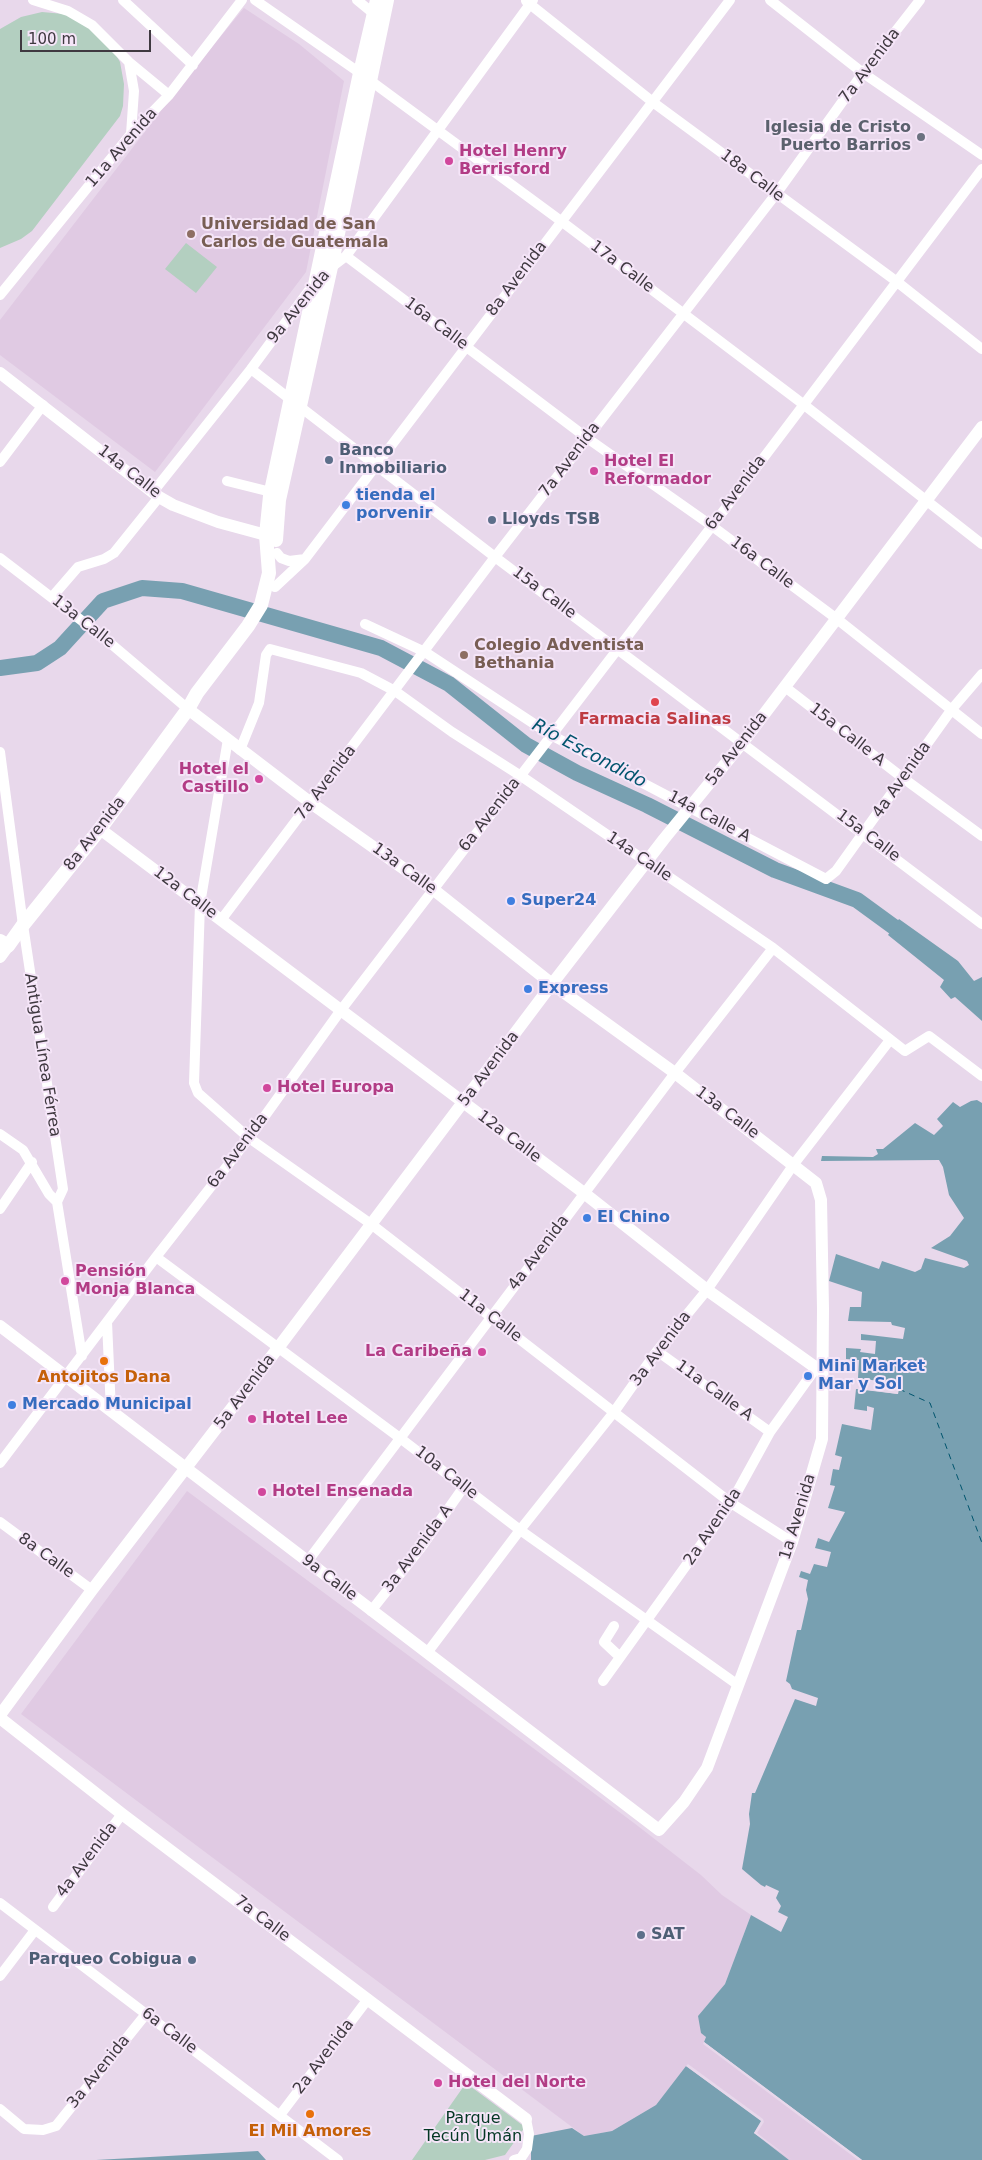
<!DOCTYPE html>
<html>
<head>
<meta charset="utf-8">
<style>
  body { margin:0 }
  #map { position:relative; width:982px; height:2160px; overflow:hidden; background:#e8d8eb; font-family:"DejaVu Sans",sans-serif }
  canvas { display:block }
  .scale { position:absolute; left:20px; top:30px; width:131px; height:22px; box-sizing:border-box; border:2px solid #3f3940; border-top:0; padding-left:6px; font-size:15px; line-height:18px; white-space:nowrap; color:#3f3940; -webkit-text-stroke:4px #f5e5f8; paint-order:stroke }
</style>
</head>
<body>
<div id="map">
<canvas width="982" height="2160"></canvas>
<div class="scale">100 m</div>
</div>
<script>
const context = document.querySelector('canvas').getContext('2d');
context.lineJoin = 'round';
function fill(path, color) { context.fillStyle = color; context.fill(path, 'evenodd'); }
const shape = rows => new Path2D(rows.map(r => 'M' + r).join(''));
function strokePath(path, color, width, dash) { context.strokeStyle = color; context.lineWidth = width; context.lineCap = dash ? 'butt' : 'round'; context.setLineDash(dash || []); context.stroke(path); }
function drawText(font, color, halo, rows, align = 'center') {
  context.font = font + ' "DejaVu Sans",sans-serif'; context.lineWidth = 4; context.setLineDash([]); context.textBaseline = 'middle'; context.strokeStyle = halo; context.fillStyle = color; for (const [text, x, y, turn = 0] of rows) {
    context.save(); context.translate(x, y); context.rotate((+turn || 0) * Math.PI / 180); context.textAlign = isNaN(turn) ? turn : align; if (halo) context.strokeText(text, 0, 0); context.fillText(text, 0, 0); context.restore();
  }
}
fill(shape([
  [244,8,299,44,344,81,306,272,155,472,0,355,0,320,184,81],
  [187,1491,634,1823,701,1875,722,1895,751,1915,725,1984,698,2016,706,2036,704,2042,862,2160,789,2160,754,2133,686,2066,656,2105,612,2131,584,2136,21,1714]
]), '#e0cae3');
fill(shape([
  [42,12,64,14,84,22,115,53,120,62,124,84,123,106,120,116,32,231,21,239,0,248,0,29,21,17],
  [186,243,217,267,196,293,165,269],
  [466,2083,525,2127,505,2155,485,2160,412,2160]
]), '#b3cfc0');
fill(shape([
  [899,919,958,961,974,981,982,977,982,1021,955,997,951,999,940,987,944,980,888,935],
  [977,1100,982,1103,982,2160,862,2160,704,2042,706,2037,701,2033,698,2016,725,1984,751,1915,781,1932,788,1917,778,1912,781,1906,776,1898,779,1891,766,1885,765,1887,761,1885,742,1869,750,1824,749,1814,752,1793,755,1793,795,1699,816,1706,818,1698,792,1689,790,1684,786,1681,797,1630,801,1630,808,1599,806,1590,808,1580,799,1577,801,1571,810,1574,814,1564,827,1567,831,1552,815,1548,818,1538,829,1542,845,1512,828,1508,835,1486,830,1485,833,1469,839,1470,842,1457,835,1455,842,1424,871,1430,874,1408,867,1406,867,1411,854,1409,856,1389,898,1394,899,1384,858,1378,859,1360,846,1359,846,1348,861,1349,860,1352,875,1354,876,1341,861,1340,861,1334,903,1339,905,1328,892,1325,891,1322,848,1321,850,1307,861,1307,862,1292,829,1281,836,1254,879,1269,882,1261,915,1272,921,1269,925,1258,964,1268,969,1265,967,1261,931,1248,950,1236,964,1218,949,1195,943,1167,939,1160,821,1161,822,1156,873,1157,878,1154,876,1149,883,1149,915,1123,934,1135,943,1126,937,1119,953,1102,960,1107,971,1101],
  [686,2066,762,2121,754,2133,789,2160,531,2160,531,2136,572,2128,584,2136,612,2131,656,2105],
  [258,2151,266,2160,96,2160]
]), '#78a0b1');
fill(shape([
  [856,1386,896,1391,897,1387,899,1387,898,1394,853,1388],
  [704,2042,862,2160,858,2160,703,2044],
  [688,2064,763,2119,764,2122,757,2133,792,2160,754,2133,761,2121,686,2066]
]), '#e8d8eb');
strokePath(shape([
  [0,668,37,663,60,648,103,601,142,588,182,591,381,648,449,684,526,745,577,773,647,805,775,870,857,900,894,927]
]), '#78a0b1', 16);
strokePath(shape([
  [899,1389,930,1403,982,1543]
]), '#00546d', 1, [6, 5]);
strokePath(shape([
  [33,0,68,11,92,25,129,62,169,95],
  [123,0,193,65],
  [255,0,360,73,561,221,803,404,982,544],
  [357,0,374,14],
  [770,0,863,73,982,155],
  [526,1,654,103,896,281,982,349],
  [129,62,134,91,131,134],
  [346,256,587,438,712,526,837,619,982,734],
  [329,269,346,256,533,0],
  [0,295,131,134,169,95,242,0],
  [251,369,495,557,982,924],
  [0,462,43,405],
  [227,481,271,492],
  [153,492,251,369,313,285],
  [277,553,281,558,289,561,305,559],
  [0,558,103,637,188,709],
  [275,587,305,559,730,0],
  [52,597,78,567,104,559,114,553,159,497],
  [365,624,425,652,551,735,826,879,836,871,952,709,982,674],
  [785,687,903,778,982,836],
  [228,739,200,904,194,1083,198,1093,249,1138,371,1224,731,1503,792,1542],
  [240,750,259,703,266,655,270,649,361,673,395,691,452,732,521,776,773,948,905,1051,929,1036,982,1076],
  [0,752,23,925,63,1189,57,1202,82,1356],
  [221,920,495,557,776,194,863,73,920,0],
  [0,1134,23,1150,49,1194,57,1202],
  [0,1209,32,1162],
  [156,1257,400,1438,520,1530,738,1685],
  [107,1322,111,1411],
  [657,1351,770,1432],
  [0,1463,156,1257,249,1138,341,1010,712,526,982,169],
  [0,1522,92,1590],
  [307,1562,675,1073,773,948],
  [371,1611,420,1549,463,1488],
  [614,1626,604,1642,620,1657],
  [427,1653,520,1530,614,1412,657,1351,707,1290,794,1164,890,1040],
  [603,1681,731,1503,770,1432,816,1368],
  [0,1903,338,2160],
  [53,1907,122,1814],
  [0,1976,35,1930],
  [0,2109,24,2129,43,2130,56,2126,146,2014],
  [280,2115,368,1999],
  [514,2160,521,2158,527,2149,529,2134,526,2119]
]), '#fff', 10);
strokePath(shape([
  [0,373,159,497,173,505,218,522,266,535,276,534],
  [100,829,584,1193,707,1290,822,1372],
  [0,957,8,946],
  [0,1326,659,1830,684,1802,707,1768,792,1542,822,1439,823,1309,821,1200,816,1183,675,1073,552,984,434,890,311,803,188,709],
  [0,1715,92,1590,278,1348,552,984,664,839,743,742,982,427],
  [0,1718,122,1814,526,2119]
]), '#fff', 12);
strokePath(shape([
  [276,540,279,500,331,267,387,0],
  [0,941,8,946,23,925,100,829,188,709,197,693,248,626,261,605,269,573,266,535,270,496,360,73,377,0]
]), '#fff', 14);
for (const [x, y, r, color] of [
  [921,137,5,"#6b7280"],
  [449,161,5,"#d1479c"],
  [191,234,5,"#8d6e63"],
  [329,460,5,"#5c6f8a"],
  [594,471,5,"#d1479c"],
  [346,505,5,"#3f7fe0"],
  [492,520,5,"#5c6f8a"],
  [464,655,5,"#8d6e63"],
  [655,702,5,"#e0444e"],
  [259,779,5,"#d1479c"],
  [511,901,5,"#3f7fe0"],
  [528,989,5,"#3f7fe0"],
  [267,1088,5,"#d1479c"],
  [587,1218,5,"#3f7fe0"],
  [65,1281,5,"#d1479c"],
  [482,1352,5,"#d1479c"],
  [104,1361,5,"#e8710a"],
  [808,1376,5,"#3f7fe0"],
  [12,1405,5,"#3f7fe0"],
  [252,1419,5,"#d1479c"],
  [262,1492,5,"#d1479c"],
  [641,1935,5,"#5c6f8a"],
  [192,1960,5,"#5c6f8a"],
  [438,2083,5,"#d1479c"],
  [310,2114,5,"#e8710a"]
]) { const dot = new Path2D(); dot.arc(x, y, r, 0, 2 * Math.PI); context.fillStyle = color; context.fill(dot); strokePath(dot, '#f5e5f8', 2); }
drawText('16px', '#3f3940', '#f5e5f8', [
  ["7a Avenida",870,66,-53],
  ["11a Avenida",122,148,-49],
  ["18a Calle",752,176,37],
  ["17a Calle",622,267,37],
  ["8a Avenida",517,279,-53],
  ["9a Avenida",299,307,-51],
  ["16a Calle",436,324,37],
  ["7a Avenida",570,460,-53],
  ["14a Calle",129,472,38],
  ["6a Avenida",736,493,-53],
  ["16a Calle",762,563,37],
  ["15a Calle",544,593,37],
  ["13a Calle",83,622,38],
  ["15a Calle A",847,735,38],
  ["5a Avenida",737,749,-52],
  ["4a Avenida",902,780,-55],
  ["7a Avenida",326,783,-53],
  ["6a Avenida",490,815,-52],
  ["14a Calle A",709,817,28],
  ["8a Avenida",95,834,-52],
  ["15a Calle",868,836,37],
  ["14a Calle",639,857,34],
  ["13a Calle",404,869,36],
  ["12a Calle",185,893,37],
  ["Antigua Línea Férrea",42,1055,81],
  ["5a Avenida",489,1069,-53],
  ["13a Calle",727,1113,37],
  ["12a Calle",509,1137,37],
  ["6a Avenida",238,1151,-53],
  ["4a Avenida",539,1253,-53],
  ["11a Calle",490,1316,38],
  ["3a Avenida",661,1349,-53],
  ["11a Calle A",714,1391,36],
  ["5a Avenida",245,1392,-53],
  ["10a Calle",446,1473,38],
  ["1a Avenida",798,1517,-73],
  ["2a Avenida",713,1527,-56],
  ["3a Avenida A",418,1549,-53],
  ["8a Calle",46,1556,36],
  ["9a Calle",329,1578,37],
  ["4a Avenida",87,1860,-53],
  ["7a Calle",262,1919,37],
  ["6a Calle",169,2031,37],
  ["2a Avenida",324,2057,-53],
  ["3a Avenida",99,2072,-51]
]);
drawText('bold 16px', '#5b616d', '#f5e5f8', [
  ["Iglesia de Cristo",911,128],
  ["Puerto Barrios",911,146]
], 'right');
drawText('bold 16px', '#b23c85', '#f5e5f8', [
  ["Hotel Henry",459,152],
  ["Berrisford",459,170],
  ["Hotel El",604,462],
  ["Reformador",604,480],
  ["Hotel el",249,770,"right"],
  ["Castillo",249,788,"right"],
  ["Hotel Europa",277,1088],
  ["Pensión",75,1272],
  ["Monja Blanca",75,1290],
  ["La Caribeña",472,1352,"right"],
  ["Hotel Lee",262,1419],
  ["Hotel Ensenada",272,1492],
  ["Hotel del Norte",448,2083]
], 'left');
drawText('bold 16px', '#785e54', '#f5e5f8', [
  ["Universidad de San",201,225],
  ["Carlos de Guatemala",201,243],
  ["Colegio Adventista",474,646],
  ["Bethania",474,664]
], 'left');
drawText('bold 16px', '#4e5e75', '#f5e5f8', [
  ["Banco",339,451],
  ["Inmobiliario",339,469],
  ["Lloyds TSB",502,520],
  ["SAT",651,1935],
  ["Parqueo Cobigua",182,1960,"right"]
], 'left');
drawText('bold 16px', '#366cbe', '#f5e5f8', [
  ["tienda el",356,496],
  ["porvenir",356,514],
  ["Super24",521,901],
  ["Express",538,989],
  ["El Chino",597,1218],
  ["Mini Market",818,1367],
  ["Mar y Sol",818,1385],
  ["Mercado Municipal",22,1405]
], 'left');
drawText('bold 16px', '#be3a42', '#f5e5f8', [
  ["Farmacia Salinas",655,720]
]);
drawText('bold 16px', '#c56008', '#f5e5f8', [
  ["Antojitos Dana",104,1378],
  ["El Mil Amores",310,2132]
]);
drawText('16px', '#033723', '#f5e5f8', [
  ["Parque",473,2119],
  ["Tecún Umán",473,2137]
]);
drawText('italic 18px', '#00546d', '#f5e5f8', [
  ["Río Escondido",589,754,28]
]);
</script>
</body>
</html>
